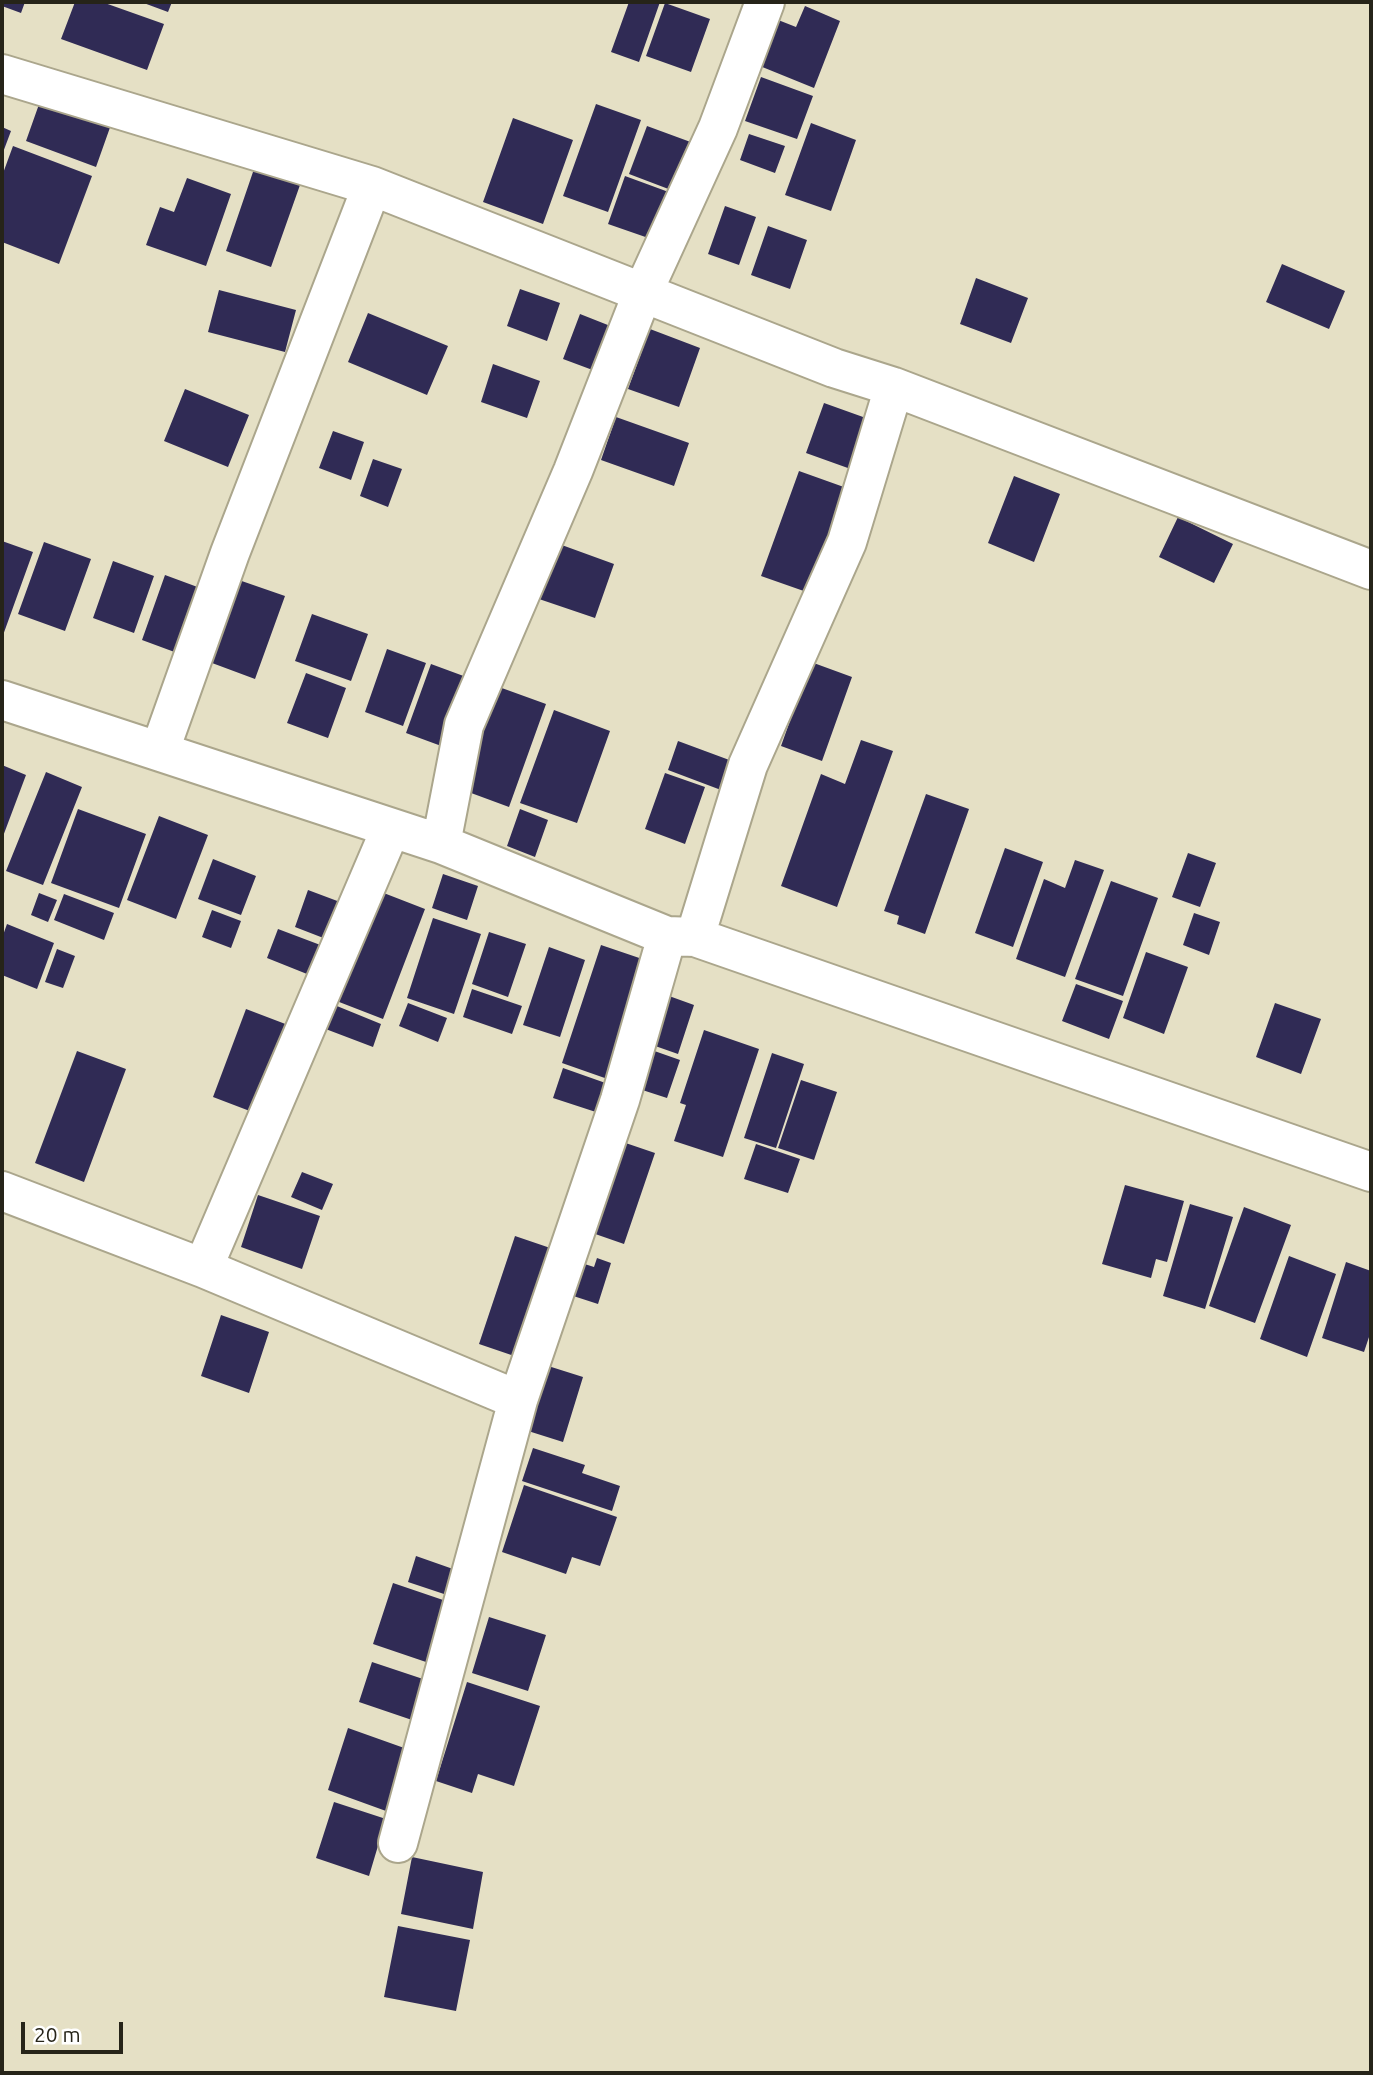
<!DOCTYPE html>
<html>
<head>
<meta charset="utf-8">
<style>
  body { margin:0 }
  #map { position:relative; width:1373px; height:2075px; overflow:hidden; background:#e5e0c5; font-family:Ubuntu,sans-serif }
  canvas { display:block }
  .frame { position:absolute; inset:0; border:4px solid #262419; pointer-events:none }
  .scale { position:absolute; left:21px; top:2022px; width:102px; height:32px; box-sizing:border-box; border:4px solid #262419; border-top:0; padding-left:9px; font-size:21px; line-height:24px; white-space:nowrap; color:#262419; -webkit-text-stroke:5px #fff; paint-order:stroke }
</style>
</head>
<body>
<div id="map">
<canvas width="1373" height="2075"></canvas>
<div class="frame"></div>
<div class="scale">20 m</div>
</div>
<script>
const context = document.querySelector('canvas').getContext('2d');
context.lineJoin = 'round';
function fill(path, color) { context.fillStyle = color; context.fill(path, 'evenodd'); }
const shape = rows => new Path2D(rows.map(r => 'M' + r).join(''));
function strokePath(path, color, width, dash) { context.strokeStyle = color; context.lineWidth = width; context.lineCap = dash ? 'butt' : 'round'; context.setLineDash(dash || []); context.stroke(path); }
fill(shape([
  [2,2,25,2,21,13,2,6],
  [75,2,102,2,164,24,147,70,61,39],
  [141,2,172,2,168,12],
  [629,2,660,2,639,62,611,52],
  [665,3,710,19,691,72,646,56],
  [805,6,840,21,814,88,750,62,768,16,796,27],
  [761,77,813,96,797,139,745,121],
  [43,93,113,119,96,167,26,141],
  [596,104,641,120,608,212,563,196],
  [513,118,573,140,543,224,483,202],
  [811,123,856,140,831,211,785,195],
  [647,126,696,144,679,193,629,174],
  [2,127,11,131,2,155],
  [749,134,785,146,775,173,740,160],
  [13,146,92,176,59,264,2,242,2,176],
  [254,169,300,185,271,267,226,251],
  [625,176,674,194,657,241,608,224],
  [187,178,231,194,206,266,146,245,160,207,174,212],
  [725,206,756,217,739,265,708,254],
  [768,226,807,240,790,289,751,275],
  [1282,264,1345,291,1329,329,1266,302],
  [976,278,1028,298,1011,343,960,324],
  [520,289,560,303,547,341,507,326],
  [219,290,296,310,285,352,208,332],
  [368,313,448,346,427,395,348,362],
  [580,314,623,331,606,375,563,359],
  [650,329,700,348,679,407,628,389],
  [493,364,540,381,527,418,481,402],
  [185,389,249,415,228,467,164,441],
  [824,403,877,422,859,472,806,453],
  [616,417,689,443,674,486,601,460],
  [333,431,364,442,351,480,319,468],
  [373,459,402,469,388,507,360,496],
  [799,471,855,491,818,596,761,576],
  [1014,476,1060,494,1034,562,988,543],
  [1178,517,1233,544,1214,583,1159,557],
  [2,541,33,552,2,638],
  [44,542,91,559,65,631,18,614],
  [559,544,614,564,595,618,539,599],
  [113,561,154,576,134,633,93,618],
  [165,575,211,592,188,657,142,640],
  [233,578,285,596,255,679,204,660],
  [312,614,368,634,351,681,295,661],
  [387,649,426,663,403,726,365,712],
  [811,662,852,677,822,761,781,746],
  [431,664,469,678,444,747,406,733],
  [306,673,346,688,328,738,287,723],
  [499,687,546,704,509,807,463,790],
  [554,710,610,731,577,823,520,803],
  [861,740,893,751,837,907,781,886,821,774,845,784],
  [678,741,732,761,721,790,668,770],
  [2,765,26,775,2,839],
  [46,772,82,787,43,885,6,871],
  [665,773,705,787,685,844,645,829],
  [926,794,969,809,925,934,897,924,899,916,884,911],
  [78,809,146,834,119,908,51,883],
  [520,809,548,820,535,857,507,846],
  [159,816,208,835,176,919,127,900],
  [1005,848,1043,862,1013,947,975,933],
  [1188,853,1216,863,1200,907,1172,897],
  [213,859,256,876,241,915,198,899],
  [1075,860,1104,870,1065,977,1016,959,1044,879,1065,888],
  [443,874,478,886,467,920,432,908],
  [1111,881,1158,898,1123,996,1075,979],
  [308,890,340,902,326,939,295,927],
  [376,890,425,909,383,1019,334,1000],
  [39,893,57,900,48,922,31,915],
  [64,894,114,913,104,940,54,920],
  [212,910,241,921,231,948,202,937],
  [1194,913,1220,922,1209,955,1183,945],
  [433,918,481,934,454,1014,407,998],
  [7,924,54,943,37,989,2,975,2,938],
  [278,929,323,946,312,976,267,958],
  [489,932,526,944,508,997,472,984],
  [601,945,657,964,619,1083,562,1063],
  [549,947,585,960,560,1037,523,1025],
  [57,949,75,956,63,988,45,982],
  [1146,952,1188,967,1164,1034,1123,1018],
  [1076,984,1123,1001,1109,1039,1062,1021],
  [472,989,522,1006,512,1034,463,1017],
  [658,992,694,1005,678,1054,641,1041],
  [408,1003,447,1018,438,1042,399,1026],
  [1275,1003,1321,1019,1301,1074,1256,1057],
  [332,1004,381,1024,373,1047,323,1028],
  [246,1009,288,1025,255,1113,213,1097],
  [704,1030,759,1049,723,1157,674,1141,686,1105,680,1103],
  [643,1047,680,1060,667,1098,630,1086],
  [77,1051,126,1069,84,1182,35,1163],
  [772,1053,804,1064,776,1148,744,1138],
  [563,1068,614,1086,605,1115,553,1098],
  [801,1080,837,1092,814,1160,778,1148],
  [608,1137,655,1153,624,1244,578,1228],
  [756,1144,800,1159,788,1193,744,1179],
  [302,1172,333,1184,322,1210,291,1197],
  [1125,1185,1184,1201,1167,1262,1156,1259,1151,1278,1102,1264],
  [258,1195,320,1216,302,1269,241,1247],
  [1190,1204,1233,1217,1205,1309,1163,1296],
  [1244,1207,1291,1225,1255,1323,1209,1306],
  [515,1236,562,1252,526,1360,479,1344],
  [1289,1256,1336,1274,1307,1357,1260,1339],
  [597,1258,611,1263,598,1304,561,1292,572,1260,594,1267],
  [1346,1262,1371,1271,1371,1331,1364,1352,1322,1338],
  [221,1315,269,1332,249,1393,201,1376],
  [545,1365,583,1377,563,1442,525,1430],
  [533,1448,585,1465,582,1473,620,1486,612,1511,522,1481],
  [524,1485,617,1517,600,1566,572,1557,566,1574,502,1552],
  [416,1556,453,1569,444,1594,408,1582],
  [393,1583,446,1601,426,1662,373,1644],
  [489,1617,546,1635,528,1691,472,1673],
  [372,1662,426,1680,412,1720,359,1702],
  [467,1682,540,1706,514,1786,478,1774,472,1793,436,1781],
  [348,1728,407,1749,386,1811,328,1790],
  [334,1802,386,1819,369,1876,316,1858],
  [412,1857,483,1872,473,1929,401,1914],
  [398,1926,470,1940,456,2011,384,1997]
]), '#302b55');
const minor = shape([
  [2,74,372,186,834,368,894,387,1371,570],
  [2,700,441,844,667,936,695,937,1371,1172],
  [160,750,230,553,372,186],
  [441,844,464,725,573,471,643,292,718,128,765,2],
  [695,937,748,765,847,542,894,387],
  [2,1191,203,1268,518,1400],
  [203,1268,391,828],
  [398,1843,518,1400,620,1100,667,936]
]);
strokePath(minor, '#aba68c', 42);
strokePath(minor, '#fff', 38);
</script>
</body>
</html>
